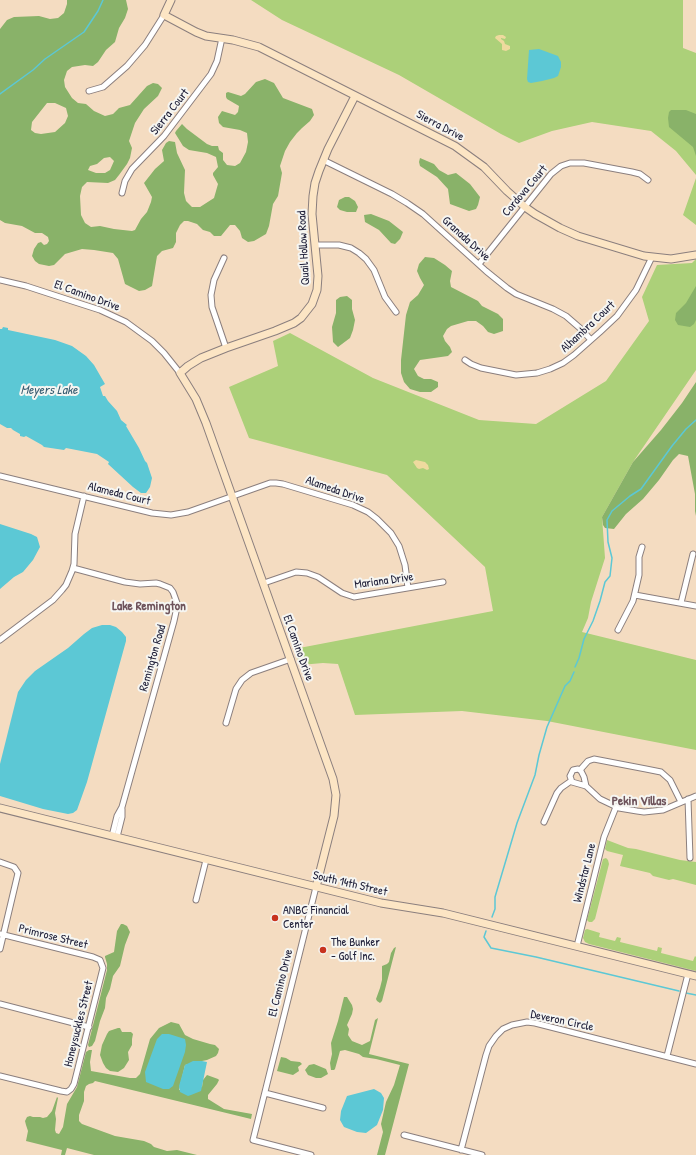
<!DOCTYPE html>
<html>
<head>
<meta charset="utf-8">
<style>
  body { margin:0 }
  canvas { display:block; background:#f4dcc1 }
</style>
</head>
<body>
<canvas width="696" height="1155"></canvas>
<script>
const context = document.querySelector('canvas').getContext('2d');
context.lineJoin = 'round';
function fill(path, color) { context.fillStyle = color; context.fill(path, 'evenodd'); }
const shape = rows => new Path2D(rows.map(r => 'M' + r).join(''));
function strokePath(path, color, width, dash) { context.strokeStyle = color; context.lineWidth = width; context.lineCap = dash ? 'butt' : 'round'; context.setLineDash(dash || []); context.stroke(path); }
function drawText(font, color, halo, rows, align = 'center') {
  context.font = font + ' "Patrick Hand",sans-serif'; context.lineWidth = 4; context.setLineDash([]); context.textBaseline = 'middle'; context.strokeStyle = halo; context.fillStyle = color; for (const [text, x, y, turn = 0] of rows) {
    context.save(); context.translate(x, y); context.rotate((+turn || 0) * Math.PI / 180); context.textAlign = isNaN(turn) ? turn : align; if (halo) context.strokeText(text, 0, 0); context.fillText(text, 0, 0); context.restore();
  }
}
fill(shape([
  [251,0,683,0,683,48,696,53,696,175,676,151,651,131,592,122,552,131,519,143,501,134,399,75,282,20],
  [696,178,696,225,683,215],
  [696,259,696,370,633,462,602,517,605,558,591,602,588,618,582,632,696,660,696,750,547,721,462,711,355,715,338,664,323,663,300,665,294,649,493,611,485,567,387,475,249,438,229,387,278,366,273,341,290,333,373,378,479,420,536,424,606,381,649,321,642,297,657,265,692,263],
  [607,840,628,848,636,849,680,860,696,862,696,885,673,879,669,880,653,876,650,873,620,866,623,855,607,851,605,849],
  [606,858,608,860,609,864,595,919,592,922,589,922,587,920,603,859],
  [587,929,600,933,599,937,615,941,617,937,621,938,620,942,657,951,658,947,662,948,661,953,693,961,695,956,696,957,696,971,589,944,585,942,583,938,585,930]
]), '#acd079');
fill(shape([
  [67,0,126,0,128,9,125,18,119,28,115,42,106,50,98,62,93,66,85,65,72,67,67,71,64,80,65,87,72,98,78,103,86,104,94,111,105,116,113,114,119,108,130,105,147,86,153,83,158,84,162,88,158,96,144,109,135,123,129,141,132,148,130,158,127,164,119,175,115,180,108,183,87,182,82,187,80,196,81,215,85,223,91,227,100,226,114,229,132,231,135,230,141,219,147,212,151,202,152,197,144,183,155,169,164,161,162,150,166,143,169,141,175,142,177,153,185,170,184,193,186,201,192,207,200,207,214,198,218,184,213,175,213,173,218,167,216,157,207,153,189,150,183,146,175,133,176,131,182,124,187,129,207,144,212,146,218,146,219,150,223,153,223,160,227,165,235,166,240,163,246,152,248,142,247,133,240,130,223,127,219,123,218,117,222,111,235,115,238,112,239,106,227,99,226,97,226,93,228,92,241,96,245,94,256,82,265,79,274,83,283,98,312,109,314,115,310,121,302,128,297,133,290,142,285,151,280,166,282,173,278,196,273,204,269,226,266,234,254,241,248,242,242,238,240,231,235,225,230,225,221,236,214,236,210,232,203,230,197,224,188,221,184,221,180,225,176,233,176,242,173,248,162,251,157,256,152,286,145,290,139,291,125,284,118,259,113,253,94,250,82,249,65,254,54,265,49,266,39,264,35,261,32,256,34,249,38,243,41,242,44,245,47,244,49,241,48,237,42,233,35,233,22,226,5,223,0,220,0,29,7,20,14,17,39,16,50,19,58,18,64,13,67,4],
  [47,103,55,103,66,108,68,116,65,123,55,132,41,134,35,133,31,130,32,122],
  [110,157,114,161,110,170,105,173,96,173,88,170,90,166,97,164,104,158],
  [671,110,686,110,696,114,696,156,693,147,669,127,668,118,669,112],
  [420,158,434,164,439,170,448,175,456,173,470,184,480,197,478,205,476,209,469,211,450,204,448,189,437,177,420,166,419,162],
  [345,197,349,197,355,201,358,207,356,212,347,212,340,210,337,207,339,200],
  [371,214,389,221,403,232,400,239,395,244,391,243,379,230,365,222,364,215],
  [425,257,434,258,445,265,452,271,450,281,451,287,478,301,482,306,498,314,503,319,503,331,494,334,488,332,483,326,476,321,468,321,451,326,447,329,443,336,445,341,450,347,452,352,448,356,420,360,414,369,418,376,424,379,431,379,438,382,438,387,431,392,420,392,410,389,404,382,401,373,401,360,406,315,410,302,418,295,424,285,420,278,417,271,419,264],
  [696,286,696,320,694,324,690,327,678,325,675,320,676,313,686,303],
  [347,296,352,300,352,309,355,320,353,330,350,338,338,347,333,342,332,327,336,313,336,300,340,297],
  [696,382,696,516,695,511,695,494,688,456,679,454,673,460,659,480,643,499,626,514,614,529,605,528,603,525,602,517,633,462,661,430,682,403],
  [121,924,123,924,127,926,130,932,125,945,120,966,113,976,110,989,106,998,105,1008,100,1021,95,1041,92,1046,89,1047,88,1045,107,970,107,964,105,957,105,956,114,952,117,931],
  [396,947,382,1001,380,1003,377,1001,376,999,380,988,382,980,382,966,387,964,389,962,391,953,394,948],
  [344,997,347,997,352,1005,353,1009,352,1014,347,1025,349,1029,348,1035,352,1041,362,1045,370,1041,375,1020,378,1018,369,1054,409,1064,385,1155,377,1155,383,1132,381,1124,386,1102,394,1085,400,1065,376,1059,363,1057,359,1054,345,1050,340,1051,335,1069,334,1070,331,1070,330,1063,332,1054,331,1043,338,1021],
  [171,1022,179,1024,185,1035,193,1039,210,1044,215,1045,219,1049,218,1053,216,1056,207,1060,202,1061,185,1065,179,1090,202,1087,203,1080,207,1075,218,1079,219,1080,217,1084,208,1095,208,1099,224,1109,252,1114,251,1119,95,1081,93,1083,89,1084,86,1086,84,1092,84,1101,79,1115,79,1121,82,1124,115,1136,144,1141,151,1144,154,1147,167,1151,177,1150,197,1155,94,1155,67,1148,65,1155,61,1155,62,1150,26,1141,28,1131,26,1125,25,1121,27,1117,30,1116,33,1117,40,1117,43,1118,47,1117,52,1111,57,1097,58,1098,55,1113,56,1119,55,1130,56,1133,59,1134,63,1127,67,1104,77,1087,86,1052,89,1050,92,1050,90,1062,91,1071,130,1078,136,1078,140,1074,150,1039,159,1028],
  [118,1028,120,1028,122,1032,131,1032,133,1034,132,1039,132,1045,128,1052,129,1060,124,1068,118,1072,110,1071,106,1068,103,1063,100,1055,102,1045,107,1034,109,1031],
  [281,1057,286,1058,291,1061,300,1062,302,1064,298,1067,299,1071,293,1075,277,1071],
  [314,1064,326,1069,328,1074,321,1078,316,1078,308,1075,305,1070,309,1065]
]), '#89b269');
fill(shape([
  [499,35,503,35,506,37,505,39,501,38,501,39,504,41,505,44,510,46,510,49,506,51,502,50,502,44,495,38,496,36],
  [416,460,425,462,428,465,429,469,427,470,423,468,419,469,417,468,413,462]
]), '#eeda9e');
fill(shape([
  [539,49,558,56,561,62,561,67,558,76,554,78,542,81,531,83,528,82,527,79,529,50],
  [3,327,8,328,8,330,55,340,72,346,86,356,94,365,105,384,100,387,103,396,105,396,108,401,117,411,121,420,127,425,126,426,139,448,145,461,147,463,152,478,150,487,146,493,141,493,133,487,108,464,109,462,97,454,66,448,64,450,44,447,42,445,26,436,24,437,20,436,20,434,13,430,11,428,7,428,0,424,0,329,2,329],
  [0,524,31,534,37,537,40,547,33,560,23,572,14,577,0,589],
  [102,625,110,625,116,627,122,632,126,637,126,641,87,782,77,810,73,813,68,814,43,809,0,796,0,764,18,692,26,680,35,671,68,648,84,634,92,628],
  [162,1034,169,1034,185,1039,186,1045,185,1052,173,1086,169,1089,163,1089,146,1082,145,1072,157,1039],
  [193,1061,202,1061,207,1062,201,1091,191,1095,188,1096,180,1092,179,1086,185,1065],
  [374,1089,381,1093,384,1098,383,1110,377,1125,366,1133,357,1132,344,1127,340,1120,341,1111,347,1096]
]), '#5cc8d5');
strokePath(shape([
  [0,94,33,70,45,59,84,32,98,11,103,0],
  [575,667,579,658,584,639,593,621,600,601,605,582,610,576,612,558,608,542,607,520,612,511,630,496,641,489,672,446,686,429,696,420],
  [492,917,495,909,495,897,517,823,535,775,539,755,547,727,565,686,570,681,574,672],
  [486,931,484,937,491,948,536,957,679,991],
  [686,993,696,995]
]), '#5cc8d5', 1.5);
const street = shape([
  [89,91,103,87,127,66,145,45,164,15],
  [323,160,392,194,407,203,423,214,486,271,507,288,516,294,553,309,566,316,581,329,591,340],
  [122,193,125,181,132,169,164,136,211,74,217,61,222,38],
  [315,245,339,245,351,248,359,253,366,259,374,270,385,297,396,312],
  [224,258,214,280,211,295,212,307,226,348],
  [479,264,551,174,561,166,570,163,584,163,632,172,640,174,648,180],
  [0,280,26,286,72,301,100,310,126,322,152,341,164,353,180,373],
  [465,360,471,364,481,368,516,375,537,373,550,369,563,363,574,355,600,332,617,316,636,290,652,257],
  [0,476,152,513,171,515,188,512,270,483,276,483,283,484,353,505,368,512,377,519,391,533,399,546,405,565,408,588],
  [73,568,125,582,140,584,156,583,160,584,170,588,173,592,177,603,177,607,174,621,122,807,117,816,112,836],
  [264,583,296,572,307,573,318,577,342,593,354,597,443,582],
  [635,595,696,606],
  [681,603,693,554],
  [618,630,633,601,639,575,639,557,642,547],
  [0,640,53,600,62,590,66,585,72,571,74,564,75,534,84,496],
  [226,723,236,689,242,680,251,673,291,659],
  [580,770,588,761,594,759,646,769,661,772,670,780,681,802],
  [586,786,572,782,570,776,573,770,578,769,581,771,584,777,586,786,600,799,619,808,637,811,644,812,663,810,696,796],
  [688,799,690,858],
  [544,822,557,793,561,788,571,781],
  [117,837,122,817,122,809],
  [0,862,14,867,18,873,0,949],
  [196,900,206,860],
  [0,934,93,957,100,960,103,968,74,1084,71,1089,67,1092,61,1091,0,1076],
  [577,946,604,837,616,807],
  [0,1004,89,1027],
  [667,1056,688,974],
  [265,1093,323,1108],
  [404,1135,482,1155],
  [461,1150,486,1055,489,1046,496,1036,503,1029,512,1025,527,1022,535,1023,696,1064],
  [311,1155,253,1140,316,887]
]);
const secondary = shape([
  [171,0,164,15,196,32,206,36,233,40,259,47,455,146,484,167,507,191,525,207,535,214,560,228,578,236,644,256,671,259,696,255],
  [0,808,381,903,443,913,696,976],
  [316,887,334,816,336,795,333,779,206,423,196,399,180,373,188,366,201,358,226,348,275,331,294,323,301,318,312,304,317,290,318,276,312,214,313,196,315,183,319,171,328,149,355,96]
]);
strokePath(street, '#8b7f7e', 7);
strokePath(secondary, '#8b7f7e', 9);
strokePath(street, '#fff', 5);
strokePath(secondary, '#fce5c4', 7);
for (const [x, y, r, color] of [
  [275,918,4,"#c8321e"],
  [323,950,4,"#c8321e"]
]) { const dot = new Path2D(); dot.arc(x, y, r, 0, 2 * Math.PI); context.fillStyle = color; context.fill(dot); strokePath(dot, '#f6f6f2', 1.5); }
drawText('12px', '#22223b', '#f6f6f2', [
  ["Sierra Court",170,112,-52],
  ["Sierra Drive",440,126,28],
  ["Cordova Court",525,191,-50],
  ["Granada Drive",466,239,42],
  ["Quail Hollow Road",304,248,-93],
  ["El Camino Drive",87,296,20],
  ["Alhambra Court",588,327,-43],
  ["Alameda Drive",335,490,19],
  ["Alameda Court",119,494,14],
  ["Mariana Drive",384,581,-8],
  ["El Camino Drive",298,648,70],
  ["Remington Road",153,658,-74],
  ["Windstar Lane",585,873,-76],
  ["South 14th Street",350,884,13],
  ["Primrose Street",53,937,14],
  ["El Camino Drive",281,983,-76],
  ["Deveron Circle",562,1021,12],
  ["Honeysuckles Street",79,1024,-76]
]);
drawText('12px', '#22223b', '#f6f6f2', [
  ["ANBC Financial",283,911],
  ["Center",283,925],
  ["The Bunker",331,943],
  ["- Golf Inc.",331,957]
], 'left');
drawText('italic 13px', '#365c71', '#f6f6f2', [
  ["Meyers Lake",49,391]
]);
drawText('bold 13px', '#6e535b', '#f6f6f2', [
  ["Lake Remington",149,607],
  ["Pekin Villas",639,802]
]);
</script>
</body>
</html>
